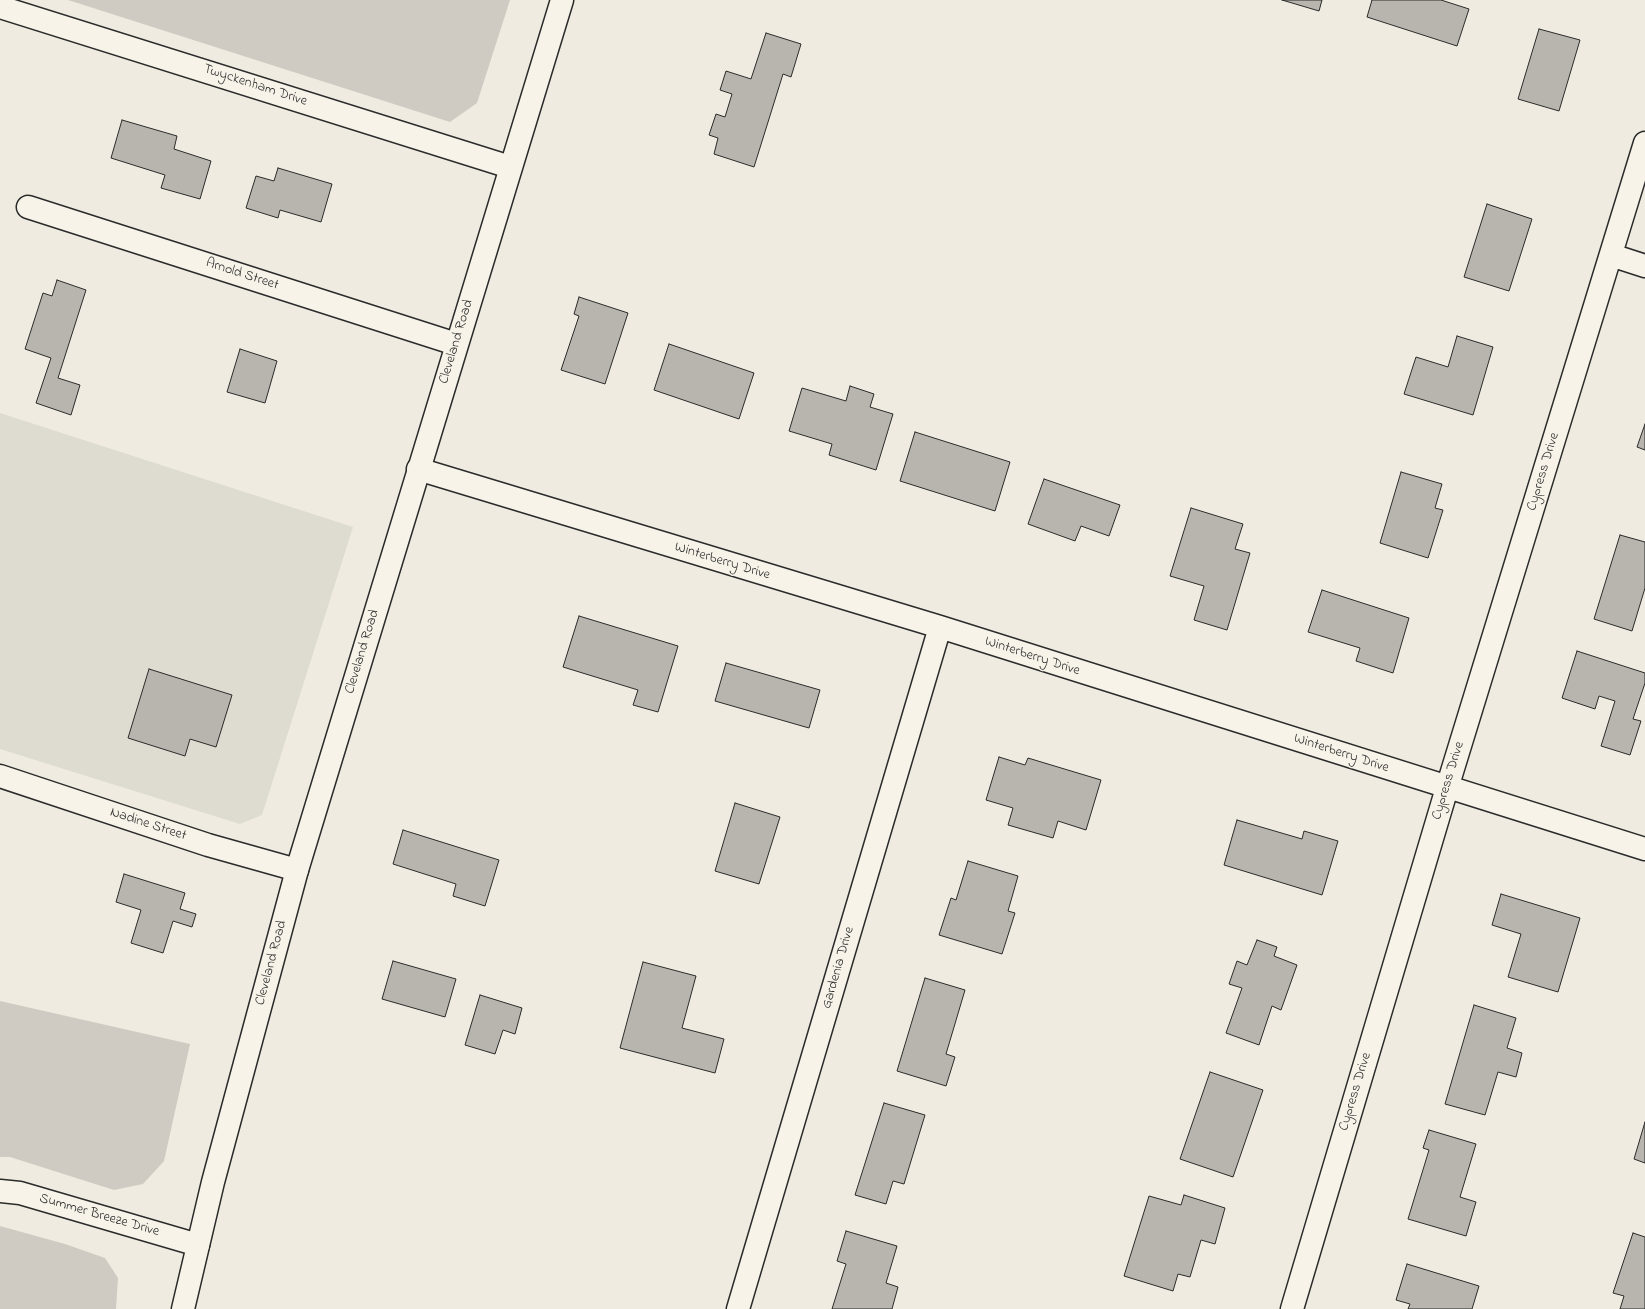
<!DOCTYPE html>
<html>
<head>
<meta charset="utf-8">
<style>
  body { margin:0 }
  canvas { display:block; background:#efebe0 }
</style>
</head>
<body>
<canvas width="1645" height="1309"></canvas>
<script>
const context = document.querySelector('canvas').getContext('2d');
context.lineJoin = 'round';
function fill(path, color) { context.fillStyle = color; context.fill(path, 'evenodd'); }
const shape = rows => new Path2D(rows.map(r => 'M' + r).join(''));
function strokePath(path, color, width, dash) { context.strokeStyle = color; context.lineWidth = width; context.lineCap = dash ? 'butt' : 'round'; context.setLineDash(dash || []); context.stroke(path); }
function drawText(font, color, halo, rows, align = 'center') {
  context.font = font + ' "Indie Flower",sans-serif'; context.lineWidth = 3; context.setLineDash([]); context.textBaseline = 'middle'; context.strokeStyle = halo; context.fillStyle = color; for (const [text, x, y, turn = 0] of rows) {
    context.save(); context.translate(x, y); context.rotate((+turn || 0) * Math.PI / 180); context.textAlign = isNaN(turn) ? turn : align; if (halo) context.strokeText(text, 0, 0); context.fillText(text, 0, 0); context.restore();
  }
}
fill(shape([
  [0,413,353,527,262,815,240,824,0,749]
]), '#dedbd1');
fill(shape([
  [68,0,510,0,477,103,450,122],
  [0,1001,190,1044,164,1161,143,1184,114,1190,10,1157,0,1157],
  [0,1226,65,1244,105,1258,118,1278,116,1309,0,1309]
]), '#cfcbc2');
const building = shape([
  [1282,0,1322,0,1319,11,1282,0],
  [1372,0,1441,0,1469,9,1457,46,1367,17,1372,0],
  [1539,29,1580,40,1559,111,1518,99,1539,29],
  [766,33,801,44,791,77,783,74,754,167,714,154,718,138,709,135,716,114,725,117,732,94,720,90,726,71,751,79,766,33],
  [122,120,177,136,174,149,211,161,200,199,161,188,165,175,111,158,122,120],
  [278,168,332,184,321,222,280,210,278,218,246,208,256,176,274,181,278,168],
  [1487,204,1532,219,1509,291,1464,277,1487,204],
  [57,280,86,290,58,378,80,385,71,415,36,403,51,358,25,349,43,293,52,296,57,280],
  [579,297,628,313,605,384,561,370,579,316,574,314,579,297],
  [1457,336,1493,347,1473,415,1404,394,1416,357,1448,367,1457,336],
  [669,344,754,373,739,419,654,390,669,344],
  [240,349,277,361,265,403,227,392,240,349],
  [850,386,874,394,870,407,893,414,876,470,829,455,832,444,789,431,802,388,846,401,850,386],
  [1645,424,1645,450,1637,447,1645,424],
  [915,432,1010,462,995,511,900,481,915,432],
  [1401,472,1442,484,1435,508,1443,510,1428,558,1380,543,1401,472],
  [1044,479,1120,505,1109,536,1081,526,1075,541,1028,524,1044,479],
  [1191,508,1243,524,1235,549,1250,553,1227,630,1194,620,1204,586,1170,576,1191,508],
  [1620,535,1645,542,1645,588,1632,631,1594,619,1620,535],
  [1322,590,1409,618,1393,673,1356,661,1360,648,1308,632,1322,590],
  [579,616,678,646,658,712,633,705,638,690,563,667,579,616],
  [1577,651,1645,673,1645,683,1633,719,1641,721,1630,755,1601,746,1615,701,1599,696,1595,709,1562,698,1577,651],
  [726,663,820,690,809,728,715,701,726,663],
  [149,669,232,695,216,747,190,739,185,756,128,738,149,669],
  [999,757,1025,765,1028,758,1101,780,1086,830,1058,821,1053,838,1008,825,1013,808,986,800,999,757],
  [735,803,780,817,759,884,715,871,735,803],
  [1237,820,1302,839,1304,831,1338,841,1322,895,1224,865,1237,820],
  [403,830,499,860,485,906,453,896,456,884,393,864,403,830],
  [968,861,1018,876,1008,911,1015,913,1002,954,939,935,951,898,956,900,968,861],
  [124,874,185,893,180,909,196,914,192,927,173,921,163,953,131,943,141,910,116,902,124,874],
  [1501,894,1580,918,1558,992,1508,977,1521,934,1492,925,1501,894],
  [1257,940,1277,947,1274,956,1297,965,1281,1010,1272,1006,1259,1045,1226,1033,1242,988,1229,984,1237,961,1247,965,1257,940],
  [393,961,456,979,445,1017,382,999,393,961],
  [643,962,696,976,682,1028,724,1039,715,1073,620,1048,643,962],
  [925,978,965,990,946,1054,955,1057,946,1086,897,1071,925,978],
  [480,995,522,1008,515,1034,503,1030,495,1054,465,1045,480,995],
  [1474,1005,1516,1018,1507,1048,1522,1053,1516,1077,1498,1072,1485,1115,1445,1104,1474,1005],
  [1210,1072,1263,1090,1233,1177,1180,1159,1210,1072],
  [884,1103,925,1115,904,1184,893,1181,886,1204,855,1195,884,1103],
  [1645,1122,1645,1163,1634,1159,1645,1122],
  [1429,1130,1476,1144,1460,1197,1476,1202,1466,1236,1408,1219,1429,1150,1423,1148,1429,1130],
  [1184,1195,1225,1208,1215,1244,1201,1240,1190,1277,1178,1274,1173,1291,1124,1276,1149,1196,1181,1205,1184,1195],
  [846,1231,897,1246,886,1283,898,1287,892,1309,832,1309,846,1264,837,1261,846,1231],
  [1633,1233,1645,1237,1645,1309,1620,1309,1624,1296,1613,1293,1633,1233],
  [1407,1264,1479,1286,1472,1309,1408,1309,1410,1304,1396,1300,1407,1264]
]);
fill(building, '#b8b5ae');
strokePath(building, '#2b2b2b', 1);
const street = shape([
  [0,7,510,167],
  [28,207,456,344],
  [1611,255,1645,266],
  [418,469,940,627,1645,849],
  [0,776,208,845,297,870],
  [0,1191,20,1193,198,1245],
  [738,1309,940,627],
  [1292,1309,1447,788,1645,143]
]);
const secondary = shape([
  [183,1309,213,1182,297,870,562,0]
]);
strokePath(street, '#2b2b2b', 25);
strokePath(secondary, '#2b2b2b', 25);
strokePath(street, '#f7f3e8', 22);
strokePath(secondary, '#f7f3e8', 22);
drawText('14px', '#2b2b2b', '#f7f3e8', [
  ["Twyckenham Drive",255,86,18],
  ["Arnold Street",242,275,18],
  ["Cleveland Road",457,342,-73],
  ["Cypress Drive",1544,472,-73],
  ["Winterberry Drive",722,562,17],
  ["Cleveland Road",363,652,-73],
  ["Winterberry Drive",1032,657,18],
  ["Winterberry Drive",1341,754,18],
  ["Cypress Drive",1449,781,-73],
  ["Nadine Street",148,825,18],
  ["Cleveland Road",272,963,-75],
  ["Gardenia Drive",839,968,-74],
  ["Cypress Drive",1356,1092,-73],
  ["Summer Breeze Drive",99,1216,16]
]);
</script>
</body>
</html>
